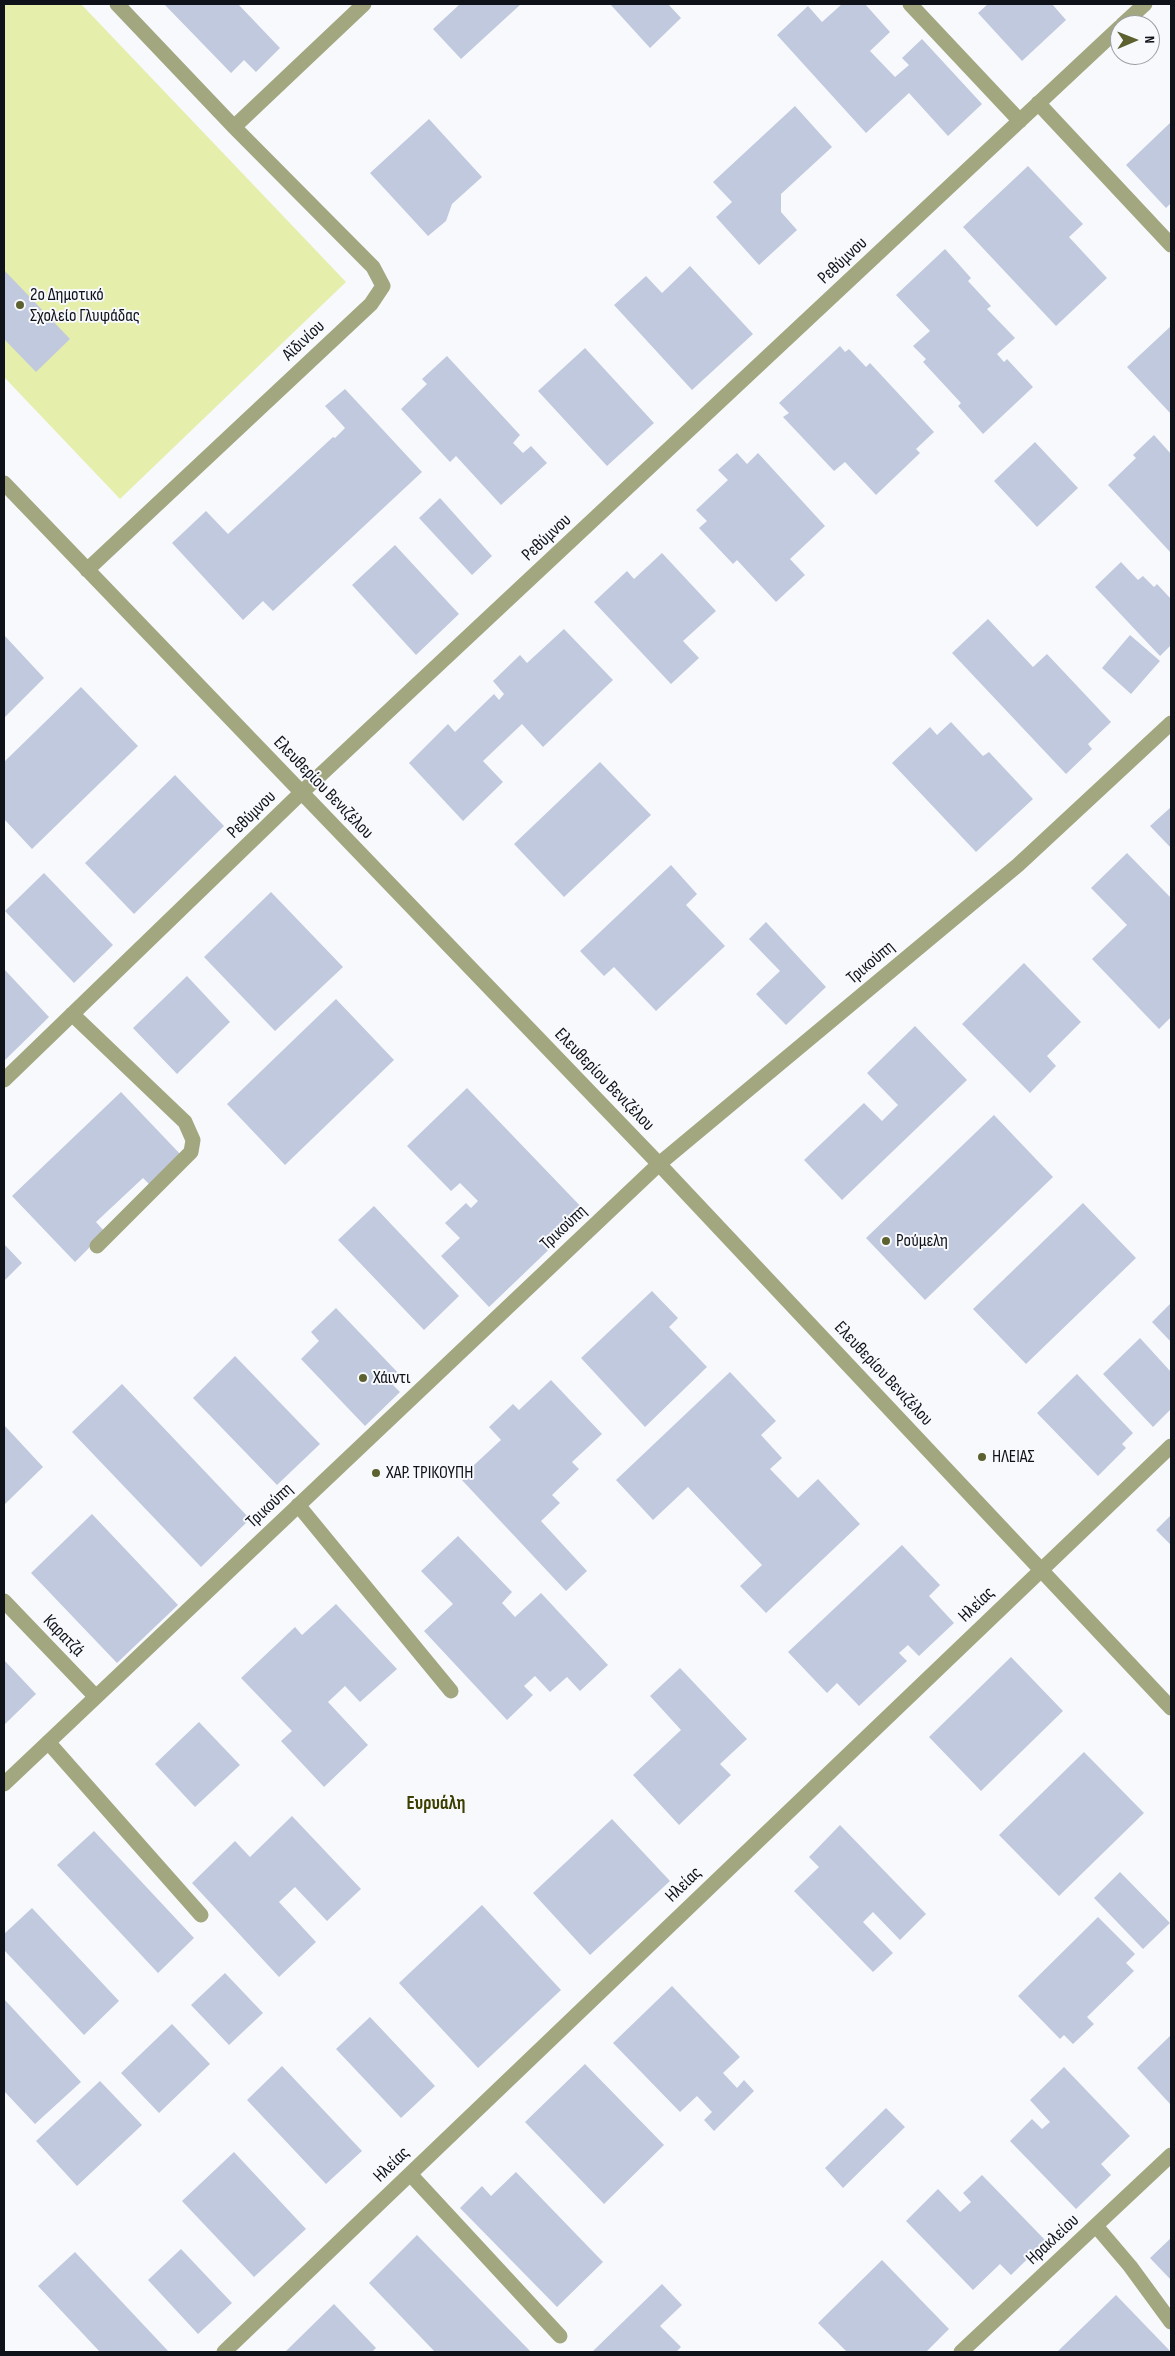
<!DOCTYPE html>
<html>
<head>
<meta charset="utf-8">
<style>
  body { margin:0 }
  #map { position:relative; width:1175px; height:2356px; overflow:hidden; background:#f7f9fd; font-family:"Sofia Sans Condensed",sans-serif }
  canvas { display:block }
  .frame { position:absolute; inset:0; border:5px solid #0f1219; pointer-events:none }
  .north { position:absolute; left:1110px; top:15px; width:50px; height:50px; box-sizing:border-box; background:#f7f9fd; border:1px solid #9a9da2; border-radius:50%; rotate:89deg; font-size:14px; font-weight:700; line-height:20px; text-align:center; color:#0f1219 }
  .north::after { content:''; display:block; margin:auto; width:18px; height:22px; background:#5c612f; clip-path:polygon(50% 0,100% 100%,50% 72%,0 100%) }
</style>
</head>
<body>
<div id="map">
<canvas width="1175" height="2356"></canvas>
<div class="frame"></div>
<div class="north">N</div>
</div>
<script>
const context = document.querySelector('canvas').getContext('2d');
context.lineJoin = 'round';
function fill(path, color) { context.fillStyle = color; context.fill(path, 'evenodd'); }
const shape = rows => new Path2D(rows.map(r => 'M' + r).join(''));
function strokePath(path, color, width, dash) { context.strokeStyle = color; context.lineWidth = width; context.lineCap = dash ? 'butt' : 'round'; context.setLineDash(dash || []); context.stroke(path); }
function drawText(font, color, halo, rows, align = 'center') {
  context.font = font + ' "Sofia Sans Condensed",sans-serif'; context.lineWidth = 4; context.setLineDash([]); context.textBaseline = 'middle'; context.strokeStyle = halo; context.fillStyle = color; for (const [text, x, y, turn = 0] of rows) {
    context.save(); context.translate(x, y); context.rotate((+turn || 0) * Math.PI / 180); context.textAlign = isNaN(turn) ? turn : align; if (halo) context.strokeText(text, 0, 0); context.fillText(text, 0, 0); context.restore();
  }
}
fill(shape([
  [4,4,81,4,346,282,120,499,4,377]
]), '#e6eeac');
fill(shape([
  [164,4,238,4,280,48,256,72,244,60,231,73],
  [460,4,521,4,461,59,433,29],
  [610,4,668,4,681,18,650,48],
  [842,4,865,4,890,32,870,51,895,77,909,65,902,58,922,39,982,104,948,136,909,93,866,133,777,35,808,6,822,22],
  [988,4,1052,4,1066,20,1022,61,978,13],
  [795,106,832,147,781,194,781,212,797,230,759,265,716,217,732,202,713,182],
  [429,119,482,177,452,204,446,221,428,236,370,173],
  [1171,122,1171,203,1166,208,1126,165],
  [1028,166,1083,224,1069,237,1107,278,1056,326,963,227],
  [945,249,971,278,968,281,991,306,987,309,1015,338,997,354,1004,362,1007,359,1033,387,983,434,958,406,961,403,923,362,926,359,913,346,930,331,896,295],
  [690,266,753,334,692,390,614,305,646,276,662,293],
  [4,270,70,339,36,372,4,339],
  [1171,326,1171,414,1127,367],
  [840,346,845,352,849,349,866,367,870,363,934,432,916,449,920,453,876,495,845,462,834,471,783,417,789,413,779,403],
  [585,348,654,423,607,466,538,391],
  [447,356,520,435,513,443,523,453,531,446,547,463,501,505,456,456,450,462,401,409,427,384,422,379],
  [345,389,422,472,273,611,263,601,243,620,172,543,206,511,228,534,333,437,335,438,345,428,325,406],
  [1154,435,1171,454,1171,553,1108,485,1136,458,1133,455],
  [1035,442,1078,488,1037,527,994,481],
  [737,453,747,464,758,453,825,526,790,559,805,575,776,602,737,560,733,564,699,528,707,521,696,510,728,480,718,470],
  [440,498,492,556,472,575,419,518],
  [395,545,459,614,416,655,352,585],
  [662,553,716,611,683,641,699,658,671,684,594,602,627,571,634,579],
  [1121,562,1138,580,1143,576,1154,587,1157,584,1171,599,1171,645,1160,656,1095,587],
  [988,619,1033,667,1047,654,1111,722,1088,744,1092,749,1066,774,952,653],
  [564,629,613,680,543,747,522,724,483,761,503,782,463,821,409,763,448,724,455,732,494,694,499,700,504,694,493,681,520,655,527,663],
  [4,635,44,678,4,718],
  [1130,635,1160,661,1131,694,1102,668],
  [81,687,138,746,32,849,4,819,4,762],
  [951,722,983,756,989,752,1033,799,976,852,892,763,930,727,937,735],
  [600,762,651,815,564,897,514,844],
  [175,775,224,826,134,914,85,863],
  [1171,807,1171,848,1150,826],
  [1127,853,1171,898,1171,1017,1159,1029,1092,959,1127,925,1091,888],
  [671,865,697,894,686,905,725,946,656,1011,614,967,604,976,580,951],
  [44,873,113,945,74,983,5,911],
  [271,892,343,967,275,1031,204,957],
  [766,922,826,987,786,1025,756,994,780,971,749,939],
  [1024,963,1081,1022,1047,1056,1056,1066,1030,1093,962,1024],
  [4,969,49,1017,4,1061],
  [187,976,230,1022,177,1074,133,1028],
  [336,999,394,1060,285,1165,227,1104],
  [915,1026,967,1080,842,1200,804,1160,864,1103,882,1121,898,1105,867,1073],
  [467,1088,587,1213,489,1307,441,1256,460,1238,445,1223,466,1203,471,1208,478,1201,460,1183,451,1191,407,1146],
  [121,1092,182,1156,151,1186,143,1178,96,1222,105,1232,75,1262,12,1196],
  [994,1115,1053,1177,925,1300,866,1238],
  [1083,1203,1136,1258,1026,1364,973,1309],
  [374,1206,459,1296,424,1330,338,1240],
  [4,1244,22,1263,4,1281],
  [652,1291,678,1318,669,1327,707,1367,645,1427,581,1358],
  [1171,1303,1171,1342,1152,1322],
  [336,1308,402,1377,393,1385,400,1392,365,1426,301,1359,319,1341,311,1332],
  [1140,1338,1171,1372,1171,1409,1153,1427,1103,1374],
  [235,1356,320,1444,277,1485,193,1398],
  [730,1372,776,1421,761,1435,782,1458,770,1469,798,1498,818,1479,860,1524,766,1613,740,1586,762,1565,688,1487,653,1520,616,1480],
  [1077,1374,1133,1433,1122,1444,1126,1448,1098,1476,1037,1413],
  [551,1380,602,1434,572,1462,579,1469,552,1495,560,1503,541,1521,587,1571,566,1591,460,1478,501,1440,489,1427,513,1404,519,1410],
  [122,1384,250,1519,201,1567,72,1432],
  [4,1425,43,1467,4,1505],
  [92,1514,178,1605,117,1663,31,1573],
  [1171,1515,1171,1545,1156,1530],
  [458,1536,512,1592,502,1603,515,1617,541,1593,608,1665,580,1691,567,1677,550,1692,535,1676,524,1686,533,1695,507,1720,424,1631,453,1604,421,1571],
  [902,1545,940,1585,929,1596,954,1623,919,1656,908,1645,899,1653,907,1661,859,1706,837,1683,827,1693,788,1652],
  [336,1604,397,1669,360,1702,345,1686,328,1702,368,1745,324,1787,281,1741,292,1731,241,1678,295,1627,302,1635],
  [1011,1657,1063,1711,981,1791,929,1737],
  [4,1660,36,1694,4,1725],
  [680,1668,747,1739,720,1764,731,1775,679,1825,633,1775,681,1730,650,1696],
  [199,1722,240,1765,195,1807,155,1764],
  [1084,1752,1144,1813,1059,1896,999,1835],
  [292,1816,361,1889,327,1921,295,1887,279,1902,316,1942,279,1977,192,1883,235,1841,250,1857],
  [612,1819,670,1881,590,1955,533,1893],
  [840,1825,926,1914,900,1940,873,1912,863,1922,893,1953,873,1972,794,1891,819,1867,809,1857],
  [94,1831,194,1938,158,1973,57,1865],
  [1120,1872,1170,1923,1143,1949,1094,1898],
  [482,1905,561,1990,478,2068,399,1983],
  [32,1908,119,2001,84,2035,4,1950,4,1934],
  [1098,1917,1135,1954,1126,1963,1134,1971,1087,2017,1094,2024,1073,2044,1064,2035,1060,2039,1018,1996],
  [225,1973,263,2013,229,2045,191,2005],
  [672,1986,740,2057,723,2073,737,2088,744,2080,754,2091,714,2131,704,2120,712,2112,697,2096,680,2112,613,2043],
  [4,1999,81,2082,35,2124,4,2091],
  [370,2017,435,2086,401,2118,336,2049],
  [172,2024,210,2064,159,2113,121,2073],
  [1171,2035,1171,2105,1137,2068],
  [585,2064,664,2145,604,2204,525,2122],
  [282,2066,362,2151,326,2184,247,2100],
  [1064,2067,1130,2136,1101,2164,1111,2175,1076,2209,1010,2141,1032,2119,1042,2129,1050,2122,1030,2100],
  [100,2081,142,2125,77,2186,36,2141],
  [886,2108,905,2127,843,2188,825,2168],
  [234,2152,306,2229,254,2277,182,2201],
  [516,2172,603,2262,557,2307,460,2208,482,2186,491,2196],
  [982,2175,1046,2241,1011,2275,1000,2264,973,2290,906,2221,938,2189,960,2212,971,2202,963,2193],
  [417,2235,531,2352,435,2352,369,2283],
  [1171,2238,1171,2280,1150,2258],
  [181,2249,232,2303,198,2334,148,2280],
  [75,2252,169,2352,100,2352,38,2286],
  [882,2260,949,2329,926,2352,847,2352,818,2323],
  [662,2284,682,2305,660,2326,681,2347,676,2352,592,2352],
  [1116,2295,1171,2352,1057,2352],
  [334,2304,376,2348,372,2352,285,2352]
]), '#c1c9de');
strokePath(shape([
  [910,4,1020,121],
  [1122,25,1145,4],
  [1038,103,1171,245],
  [234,127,364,4],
  [4,483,659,1164,1171,1708],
  [87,570,371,304,383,286,373,267,234,127,117,4],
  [72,1014,185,1122,193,1140,191,1152,97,1246],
  [4,1080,301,793,1120,27],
  [298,1505,451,1691],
  [4,1601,96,1697],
  [48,1742,201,1915],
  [4,1784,659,1164,1018,865,1171,723],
  [410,2174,560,2336],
  [1096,2226,1130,2266,1171,2322],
  [224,2352,1171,1446],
  [961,2352,1171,2155]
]), '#a2a77f', 15);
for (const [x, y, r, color] of [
  [20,305,5,"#5c612f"],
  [886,1241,5,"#5c612f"],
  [363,1378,5,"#5c612f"],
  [982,1457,5,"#5c612f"],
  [376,1473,5,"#5c612f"]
]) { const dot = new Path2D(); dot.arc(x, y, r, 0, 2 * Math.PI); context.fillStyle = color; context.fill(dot); strokePath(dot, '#f7f9fd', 2); }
drawText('18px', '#0f1219', '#f7f9fd', [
  ["Ρεθύμνου",843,261,-43],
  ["Αϊδινίου",304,341,-43],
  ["Ρεθύμνου",547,538,-43],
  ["Ελευθερίου Βενιζέλου",323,788,46],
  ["Ρεθύμνου",252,815,-44],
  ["Τρικούπη",871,963,-40],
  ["Ελευθερίου Βενιζέλου",604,1080,46],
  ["Τρικούπη",564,1228,-43],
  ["Ελευθερίου Βενιζέλου",883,1374,47],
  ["Τρικούπη",270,1506,-43],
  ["Ηλείας",977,1605,-44],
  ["Καρατζά",63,1636,46],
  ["Ηλείας",684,1885,-44],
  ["Ηλείας",392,2165,-44],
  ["Ηρακλείου",1053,2240,-43]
]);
drawText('18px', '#0f1219', '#f7f9fd', [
  ["2ο Δημοτικό",30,295],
  ["Σχολείο Γλυφάδας",30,316],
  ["Ρούμελη",896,1241],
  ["Χάιντι",373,1378],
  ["ΗΛΕΙΑΣ",992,1457],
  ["ΧΑΡ. ΤΡΙΚΟΥΠΗ",386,1473]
], 'left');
drawText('bold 19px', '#3c3f00', '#f7f9fd', [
  ["Ευρυάλη",436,1804]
]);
</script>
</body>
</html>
